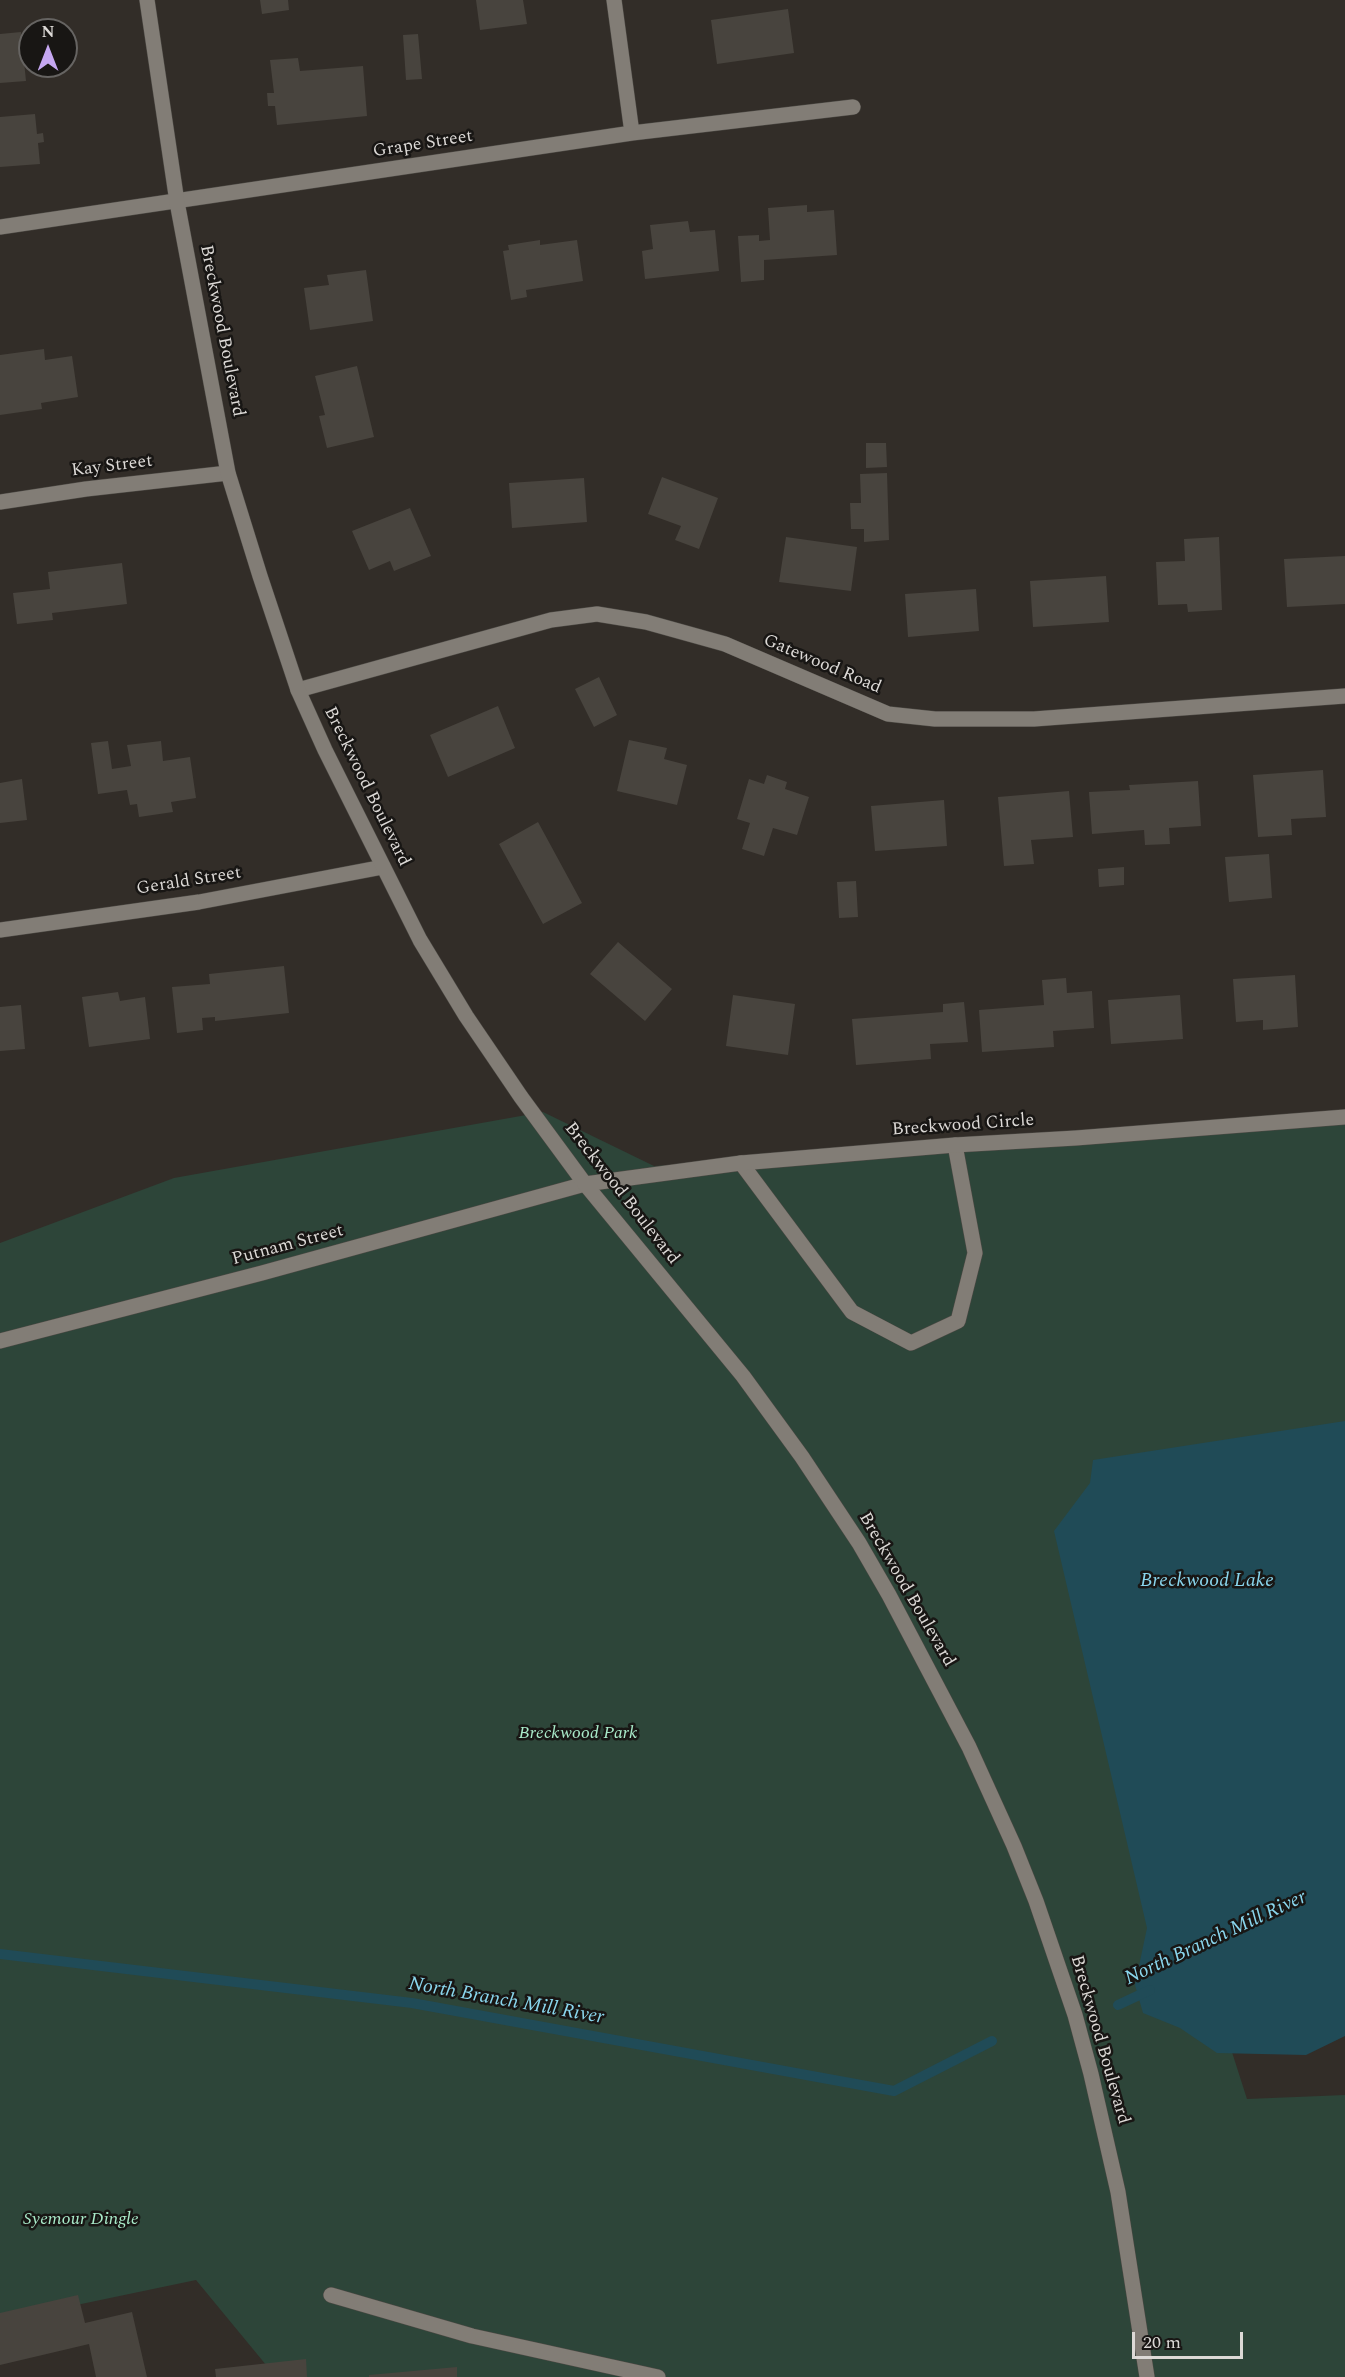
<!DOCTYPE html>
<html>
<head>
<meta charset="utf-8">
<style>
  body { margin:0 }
  #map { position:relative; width:1345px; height:2377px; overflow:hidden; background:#322d28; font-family:Spectral,serif }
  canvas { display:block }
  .north { position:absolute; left:18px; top:18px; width:60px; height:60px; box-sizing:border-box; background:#181614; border:2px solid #666462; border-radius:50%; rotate:0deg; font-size:16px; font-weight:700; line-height:24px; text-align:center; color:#dcd9d6 }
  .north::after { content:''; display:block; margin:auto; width:21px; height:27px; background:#c5a7f1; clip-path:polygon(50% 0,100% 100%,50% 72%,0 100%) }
  .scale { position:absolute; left:1132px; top:2332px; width:111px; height:27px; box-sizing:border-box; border:3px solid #dcd9d6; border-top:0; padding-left:8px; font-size:18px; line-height:21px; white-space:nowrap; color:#dcd9d6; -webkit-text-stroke:4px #181614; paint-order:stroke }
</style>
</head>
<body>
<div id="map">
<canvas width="1345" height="2377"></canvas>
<div class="north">N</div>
<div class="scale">20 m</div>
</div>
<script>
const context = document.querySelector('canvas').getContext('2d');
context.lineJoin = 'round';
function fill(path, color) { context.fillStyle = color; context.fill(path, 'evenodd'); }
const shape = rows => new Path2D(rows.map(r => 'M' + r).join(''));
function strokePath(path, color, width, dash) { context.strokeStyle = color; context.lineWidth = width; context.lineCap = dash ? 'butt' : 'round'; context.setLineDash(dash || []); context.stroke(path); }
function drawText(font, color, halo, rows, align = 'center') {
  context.font = font + ' Spectral,serif'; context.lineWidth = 5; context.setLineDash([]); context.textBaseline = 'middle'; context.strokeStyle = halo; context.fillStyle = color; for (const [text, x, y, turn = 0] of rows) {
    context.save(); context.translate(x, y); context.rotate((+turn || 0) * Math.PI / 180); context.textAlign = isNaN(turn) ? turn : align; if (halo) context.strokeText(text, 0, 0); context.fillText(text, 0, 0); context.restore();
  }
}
fill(shape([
  [543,1112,654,1166,1345,1122,1345,1506,1148,1790,1247,2099,1345,2095,1345,2377,276,2377,196,2280,0,2321,0,1243,174,1178]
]), '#2d4539');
fill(shape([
  [1345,1421,1345,2036,1306,2055,1217,2053,1180,2028,1143,2013,1135,1985,1147,1928,1054,1531,1090,1483,1093,1460]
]), '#204b57');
strokePath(shape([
  [0,1954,412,2003,894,2091,992,2041],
  [1118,2005,1150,1990]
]), '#204b57', 10);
fill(shape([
  [260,0,288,0,289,10,262,14],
  [476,0,523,0,527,24,480,30],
  [788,9,794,53,717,64,711,20],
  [21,32,26,81,0,83,0,34],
  [418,34,422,79,406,80,403,35],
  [298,58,300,71,363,66,367,116,277,125,275,106,268,106,267,93,274,93,270,60],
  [35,114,37,134,43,133,44,142,38,143,40,164,0,167,0,117],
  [807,205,807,212,834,210,837,255,764,260,764,280,741,282,738,236,759,235,759,241,770,240,768,208],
  [688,221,690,232,715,230,719,271,645,279,642,251,653,249,650,225],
  [540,240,540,245,577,240,583,281,526,290,527,297,511,300,503,251,509,250,508,245],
  [366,270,373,321,310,330,304,288,329,285,327,275],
  [44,349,45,360,72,356,78,397,41,403,42,409,0,415,0,355],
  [357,366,374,437,327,448,319,416,325,415,315,376],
  [866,443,886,443,887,467,866,468],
  [887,473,889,540,864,542,864,529,851,529,850,503,861,503,860,474],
  [662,477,718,498,699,549,675,540,681,526,648,514],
  [584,478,587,522,512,528,509,483],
  [410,508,431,556,394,571,390,561,369,570,352,531],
  [786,537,857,547,851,591,779,582],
  [1219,537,1222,610,1188,612,1187,604,1158,605,1156,562,1185,561,1184,539],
  [1345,556,1345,604,1287,607,1284,559],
  [122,563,127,604,52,613,53,620,17,624,13,593,50,589,48,572],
  [1106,576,1109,622,1033,627,1030,581],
  [976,589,979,631,908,637,905,594],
  [599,677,617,715,594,727,575,689],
  [498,706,515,748,448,777,430,735],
  [629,740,667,748,664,759,687,765,677,805,617,791],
  [108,741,112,769,131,766,127,745,161,741,163,761,190,757,196,798,171,802,173,812,139,817,137,804,130,805,127,790,98,794,91,743],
  [1323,770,1326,817,1291,819,1292,835,1258,837,1253,775],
  [767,775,787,782,785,789,809,797,797,835,773,828,764,856,742,849,750,823,737,819,749,779,764,784],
  [22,779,27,820,0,823,0,783],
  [1198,781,1201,826,1169,828,1170,844,1145,845,1144,830,1092,834,1089,792,1130,790,1129,785],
  [1069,791,1073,837,1031,840,1034,864,1004,866,998,797],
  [944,800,947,846,875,851,871,806],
  [538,822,582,903,543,924,499,844],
  [1269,854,1272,898,1229,902,1225,857],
  [1124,867,1124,885,1099,887,1098,869],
  [856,881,858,917,839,918,837,882],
  [618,942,672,989,645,1021,590,974],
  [284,966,289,1013,215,1021,215,1017,202,1018,203,1030,177,1033,172,987,210,984,209,974],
  [1295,975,1298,1027,1263,1030,1263,1020,1236,1022,1233,979],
  [1066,978,1067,993,1092,991,1094,1028,1053,1031,1054,1047,982,1052,979,1010,1044,1005,1042,980],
  [118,992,120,1001,145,997,150,1039,89,1047,82,997],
  [733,995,795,1004,788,1055,726,1046],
  [1180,995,1183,1039,1111,1044,1108,1000],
  [964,1002,968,1042,930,1044,931,1059,856,1065,852,1019,943,1012,943,1004],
  [21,1005,25,1049,0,1051,0,1007],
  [78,2295,85,2323,132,2312,147,2377,96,2377,89,2344,0,2365,0,2313],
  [306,2359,307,2377,216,2377,215,2369],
  [457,2367,457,2377,369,2377,369,2375]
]), '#48443e');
const service = shape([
  [741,1163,852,1312,911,1343,958,1321,975,1253,955,1145],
  [331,2295,472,2336,658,2377]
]);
const minor = shape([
  [614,0,632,133],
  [0,227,632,133,853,107],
  [0,502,86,489,228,473],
  [298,690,551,620,597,614,646,622,725,644,888,714,935,719,1034,719,1345,696],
  [0,930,199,902,383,867],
  [0,1341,262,1273,585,1184]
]);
const tertiary = shape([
  [585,1184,741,1163,955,1145,1076,1138,1345,1117]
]);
const secondary = shape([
  [147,0,177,202,228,473,260,576,298,690,325,750,420,940,466,1016,521,1097,585,1184,743,1376,802,1457,859,1543,889,1595,969,1747,1014,1846,1036,1901,1075,2015,1091,2074,1118,2192,1147,2377]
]);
strokePath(service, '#4c4944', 16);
strokePath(minor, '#4c4944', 16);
strokePath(tertiary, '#4c4944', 16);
strokePath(secondary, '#4c4944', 16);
strokePath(service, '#827d76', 15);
strokePath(minor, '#827d76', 15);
strokePath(tertiary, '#827d76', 15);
strokePath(secondary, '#827d76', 15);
drawText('18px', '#dcd9d6', '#181614', [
  ["Grape Street",423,145,-9],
  ["Breckwood Boulevard",221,331,79],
  ["Kay Street",112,467,-7],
  ["Gatewood Road",822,665,23],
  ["Breckwood Boulevard",366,787,64],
  ["Gerald Street",189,882,-9],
  ["Breckwood Circle",963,1126,-4],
  ["Breckwood Boulevard",621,1194,52],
  ["Putnam Street",288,1246,-15],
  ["Breckwood Boulevard",906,1590,60],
  ["Breckwood Boulevard",1099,2040,74]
]);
drawText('italic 18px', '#a9eac9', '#181614', [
  ["Breckwood Park",578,1734],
  ["Syemour Dingle",81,2220]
]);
drawText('italic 20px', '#89d5ec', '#181614', [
  ["Breckwood Lake",1207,1582],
  ["North Branch Mill River",1216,1939,-25],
  ["North Branch Mill River",506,2002,10]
]);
</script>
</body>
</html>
